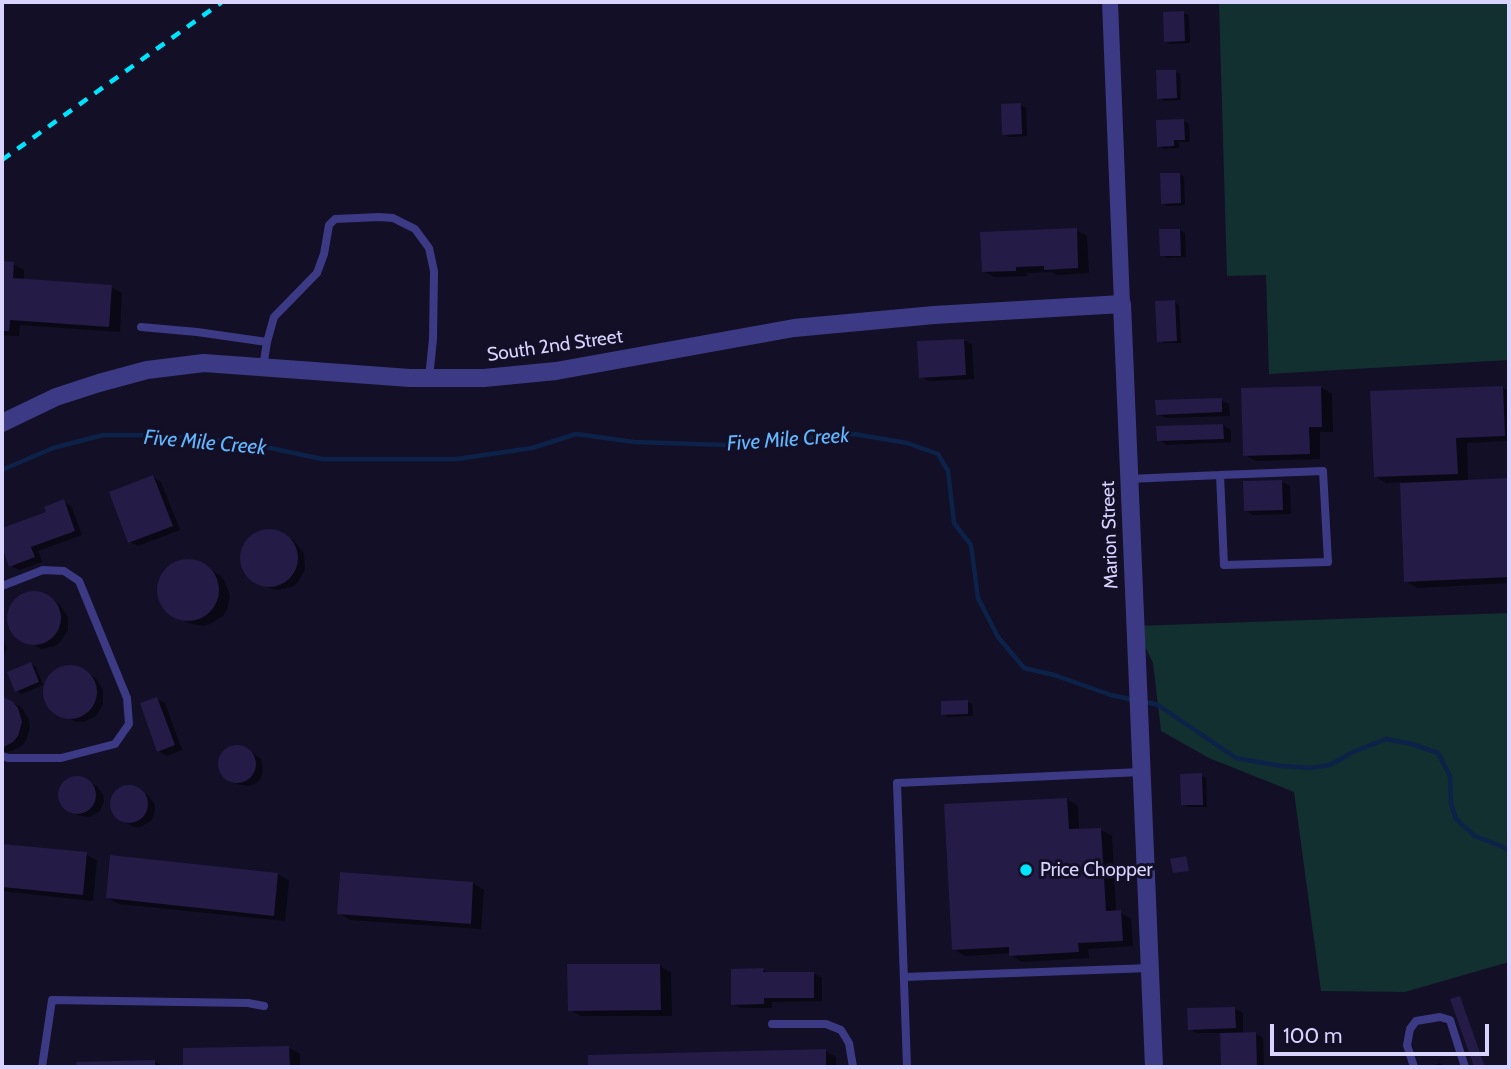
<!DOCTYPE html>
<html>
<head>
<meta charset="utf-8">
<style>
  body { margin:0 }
  #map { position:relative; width:1511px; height:1069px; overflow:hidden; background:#130f26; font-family:Cabin,sans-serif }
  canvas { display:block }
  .frame { position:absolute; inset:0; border:4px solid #d9d4ff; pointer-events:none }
  .scale { position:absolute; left:1270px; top:1024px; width:219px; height:32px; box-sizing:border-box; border:4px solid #d9d4ff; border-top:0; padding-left:9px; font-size:21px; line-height:24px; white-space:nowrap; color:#d9d4ff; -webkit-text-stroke:5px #130f26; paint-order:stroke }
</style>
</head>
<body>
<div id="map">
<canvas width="1511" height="1069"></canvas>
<div class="frame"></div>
<div class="scale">100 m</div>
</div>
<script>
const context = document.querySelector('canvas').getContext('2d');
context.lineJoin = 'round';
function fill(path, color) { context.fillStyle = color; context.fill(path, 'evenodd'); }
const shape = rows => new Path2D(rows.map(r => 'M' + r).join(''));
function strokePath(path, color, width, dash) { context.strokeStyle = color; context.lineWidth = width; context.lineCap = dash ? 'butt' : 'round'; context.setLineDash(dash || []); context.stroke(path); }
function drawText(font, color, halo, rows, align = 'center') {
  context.font = font + ' Cabin,sans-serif'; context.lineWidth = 6; context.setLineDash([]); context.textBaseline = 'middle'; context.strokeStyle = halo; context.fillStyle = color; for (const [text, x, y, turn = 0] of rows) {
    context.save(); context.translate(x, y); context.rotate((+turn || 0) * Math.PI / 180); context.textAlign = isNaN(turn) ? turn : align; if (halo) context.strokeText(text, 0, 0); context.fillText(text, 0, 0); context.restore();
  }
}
fill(shape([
  [1219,2,1509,2,1509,360,1269,374,1266,275,1227,276],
  [1509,613,1509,962,1405,992,1321,991,1294,792,1209,758,1161,731,1153,663,1135,626]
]), '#12302f');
fill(shape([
  [1184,13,1189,16,1190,43,1170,44,1165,41],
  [1175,71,1180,74,1181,100,1164,101,1159,98],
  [1021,105,1026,108,1027,136,1009,137,1004,134],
  [1184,121,1189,124,1190,142,1179,142,1179,148,1164,149,1159,146],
  [1179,174,1184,177,1185,205,1167,206,1162,203],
  [1076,230,1087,236,1089,273,1057,275,1052,272,1027,273,1027,276,994,277,983,271],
  [1180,230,1185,233,1186,257,1167,258,1162,255],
  [2,263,13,264,24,270,24,281,111,287,122,293,120,332,20,325,19,336,2,335],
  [1174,302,1179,305,1181,343,1164,343,1159,340],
  [964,340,972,345,974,379,929,381,921,377],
  [1321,387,1332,394,1333,432,1320,432,1320,459,1256,461,1245,455],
  [1503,388,1509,391,1509,441,1467,443,1468,481,1509,480,1509,583,1417,588,1406,581,1402,482,1386,483,1375,476],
  [1221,400,1229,404,1230,416,1166,418,1158,414],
  [1223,425,1231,430,1231,442,1167,445,1159,440],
  [153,477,161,482,180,530,138,546,130,542],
  [1282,482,1290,486,1291,514,1253,515,1245,510],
  [63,501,71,506,82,535,38,551,42,562,19,570,11,566,2,540,2,530,48,513],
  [262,531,278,532,285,536,294,541,304,553,305,569,298,582,292,587,277,590,263,586,254,580,244,568,242,561,245,545,255,534],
  [188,561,196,561,221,576,225,582,230,596,227,610,223,616,210,624,203,626,188,623,169,612,164,606,159,591,160,584,167,570,173,565],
  [31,593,45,595,54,600,60,605,68,617,68,630,60,642,55,646,41,649,18,637,13,632,9,617,10,610,14,604,25,595],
  [2,634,7,648,2,662],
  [31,664,36,667,43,685,22,694,17,691],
  [67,667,74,667,96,678,103,690,103,704,96,716,83,722,77,722,53,711,45,698,44,691,49,677,60,668],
  [2,698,6,699,22,708,29,720,30,727,26,741,22,746,9,752,2,751],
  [157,699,165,703,182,750,167,756,159,751],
  [967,701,972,704,973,716,948,717,943,714],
  [236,746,248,750,261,759,263,770,260,780,255,784,249,786,236,784,222,774,219,763,224,751],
  [1201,775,1206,778,1207,807,1188,807,1183,804],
  [76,777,97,786,103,795,104,801,100,811,89,817,77,815,63,805,59,793,65,782],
  [128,787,134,787,149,796,155,805,155,810,152,820,141,827,134,827,119,819,112,809,113,796,122,788],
  [1067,799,1078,806,1079,831,1101,830,1112,836,1116,912,1120,912,1131,919,1133,946,1088,949,1089,958,1022,962,1011,955,1011,953,965,956,954,949],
  [2,845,86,854,97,861,93,901,2,891],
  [112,857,278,874,289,881,285,921,119,904,108,898],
  [473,883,484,890,481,929,350,920,339,913],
  [660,966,671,973,672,1016,581,1016,570,1010],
  [763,970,770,974,813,973,822,978,822,1001,772,1002,772,1008,741,1008,733,1004],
  [1235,1009,1243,1013,1243,1034,1255,1033,1263,1038,1264,1067,1223,1067,1222,1033,1197,1033,1189,1029],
  [289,1048,300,1054,300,1067,185,1067,185,1050],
  [825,1051,836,1057,836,1067,590,1067,589,1057],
  [155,1062,165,1067,78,1067,78,1063],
  [1440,1063,1447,1067,1429,1067]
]), '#0007');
strokePath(shape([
  [2,470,53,448,103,435,150,435,242,442,322,459,457,459,532,448,576,434,634,442,726,445,854,434,907,443,938,454,948,471,954,523,971,545,978,598,998,637,1024,668,1054,675,1111,695,1134,700],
  [1142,701,1158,705,1236,758,1281,766,1310,768,1330,765,1353,752,1386,739,1412,744,1438,753,1450,776,1451,803,1456,819,1475,836,1503,847,1509,851]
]), '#0c2248', 4.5);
fill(shape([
  [1184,11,1185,41,1164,42,1163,12],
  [1156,70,1176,70,1177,98,1157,99],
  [1021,103,1022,134,1002,135,1001,104],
  [1184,119,1185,140,1174,140,1174,146,1157,147,1156,120],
  [1160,173,1180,173,1181,203,1161,204],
  [1077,228,1078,268,1044,270,1044,266,1016,267,1016,271,982,272,980,232],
  [1159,229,1180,229,1181,256,1160,256],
  [2,261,14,262,13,278,112,285,109,327,10,320,9,331,2,331],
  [1175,300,1177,341,1157,342,1155,301],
  [964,339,966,375,919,378,917,341],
  [1321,386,1322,427,1309,427,1310,454,1243,456,1241,388],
  [1503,386,1505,436,1456,438,1458,474,1374,477,1370,391],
  [1222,398,1222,412,1156,415,1155,400],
  [1223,424,1224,439,1157,441,1156,426],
  [153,475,173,526,128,543,109,492],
  [1509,478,1509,577,1404,582,1400,483],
  [1282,480,1283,510,1244,511,1243,481],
  [64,499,75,531,31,547,35,557,9,567,2,546,2,528,46,512,44,507],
  '240 558a29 29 0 1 1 58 0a29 29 0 1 1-58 0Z',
  '157 590a31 31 0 1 1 62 0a31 31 0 1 1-62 0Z',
  '7 618a27 27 0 1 1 54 0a27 27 0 1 1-54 0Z',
  [31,662,39,682,15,692,7,672],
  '43 692a27 27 0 1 1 54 0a27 27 0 1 1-54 0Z',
  [2,696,13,702,18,708,22,722,18,736,13,742,2,748],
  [157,697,175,745,157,752,140,703],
  [968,700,968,714,941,715,941,701],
  '218 764a19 19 0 1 1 38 0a19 19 0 1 1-38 0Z',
  [1202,773,1203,805,1181,805,1180,774],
  '58 795a19 19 0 1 1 38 0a19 19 0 1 1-38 0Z',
  '110 804a19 19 0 1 1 38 0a19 19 0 1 1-38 0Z',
  [1067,798,1069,829,1101,828,1106,911,1121,910,1123,941,1078,943,1079,952,1009,956,1009,947,952,950,944,804],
  [2,844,87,852,83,895,2,887],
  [110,855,278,873,274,916,106,898],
  [1186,856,1189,871,1173,873,1170,859],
  [340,872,473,882,471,924,337,914],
  [567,964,660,964,661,1010,568,1011],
  [764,968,763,972,814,972,814,998,764,998,764,1004,731,1005,731,969],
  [1460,996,1485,1067,1474,1067,1450,999],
  [1235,1007,1236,1028,1188,1030,1187,1008],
  [1256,1032,1257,1067,1221,1067,1220,1033],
  [289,1046,290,1067,183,1067,183,1048],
  [826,1049,826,1067,588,1067,588,1055],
  [155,1060,155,1067,77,1067,76,1062]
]), '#241b47');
strokePath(shape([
  [141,327,197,332,267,342,263,367],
  [267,342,274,317,317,273,324,254,329,225,335,219,379,217,393,218,415,229,429,248,434,271,433,339,429,378],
  [1129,479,1220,475,1323,471,1328,562,1224,565,1220,475],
  [2,586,43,570,64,571,79,581,127,698,129,724,115,744,61,758,8,758,2,756],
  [904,977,1150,968],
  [772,1024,826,1024,841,1030,849,1043,853,1067],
  [42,1067,52,1000,248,1003,264,1006],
  [907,1067,897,783,1141,772],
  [1414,1067,1407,1045,1410,1029,1416,1021,1440,1017,1450,1020,1465,1067]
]), '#3d3a85', 8);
strokePath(shape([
  [1110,2,1122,304]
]), '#3d3a85', 16);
strokePath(shape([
  [2,423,56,397,99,383,147,370,204,363,410,378,484,378,556,371,794,328,934,315,1122,304,1154,1067]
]), '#3d3a85', 18);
strokePath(shape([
  [2,160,222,2]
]), '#00e5ff', 4.5, [10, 9]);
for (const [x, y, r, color] of [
  [1026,870,7,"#00e5ff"]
]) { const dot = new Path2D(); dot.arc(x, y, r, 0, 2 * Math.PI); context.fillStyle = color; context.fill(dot); strokePath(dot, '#130f26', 2.5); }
drawText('19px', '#d9d4ff', '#130f26', [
  ["South 2nd Street",555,346,-8],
  ["Marion Street",1110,535,-92]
]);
drawText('19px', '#d9d4ff', '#130f26', [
  ["Price Chopper",1040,870]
], 'left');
drawText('italic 21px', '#62b6ff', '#130f26', [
  ["Five Mile Creek",788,440,-4],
  ["Five Mile Creek",205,443,5]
]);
</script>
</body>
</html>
